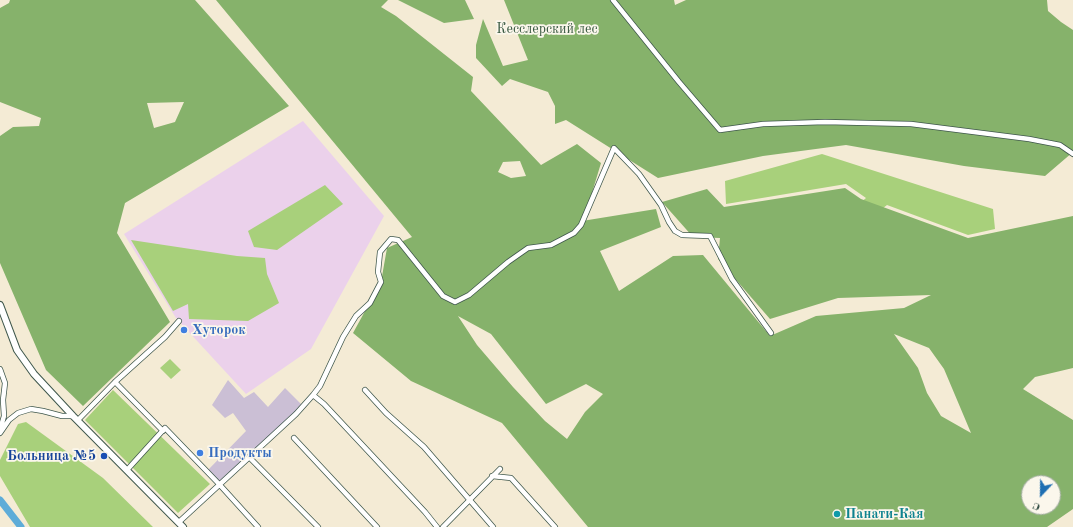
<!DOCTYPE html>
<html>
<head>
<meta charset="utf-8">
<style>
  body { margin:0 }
  #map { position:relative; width:1073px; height:527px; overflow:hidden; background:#f4ebd5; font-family:"Old Standard TT",serif }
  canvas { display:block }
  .north { position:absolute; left:1021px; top:475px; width:40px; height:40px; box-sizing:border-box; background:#fbf7ec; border:1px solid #a3ada2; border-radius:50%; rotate:202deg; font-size:11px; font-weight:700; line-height:16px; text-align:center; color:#1f3d34 }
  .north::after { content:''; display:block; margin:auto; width:14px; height:18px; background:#1f6fb2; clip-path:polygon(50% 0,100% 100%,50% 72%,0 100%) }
</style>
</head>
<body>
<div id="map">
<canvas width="1073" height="527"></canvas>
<div class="north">С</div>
</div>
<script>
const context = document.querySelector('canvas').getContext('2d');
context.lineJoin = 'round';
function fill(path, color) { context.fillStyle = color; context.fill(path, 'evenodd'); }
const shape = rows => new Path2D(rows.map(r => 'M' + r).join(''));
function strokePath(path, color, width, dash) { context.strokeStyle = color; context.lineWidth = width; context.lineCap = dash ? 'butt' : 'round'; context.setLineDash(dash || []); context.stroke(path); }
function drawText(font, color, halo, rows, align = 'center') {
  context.font = font + ' "Old Standard TT",serif'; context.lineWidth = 3.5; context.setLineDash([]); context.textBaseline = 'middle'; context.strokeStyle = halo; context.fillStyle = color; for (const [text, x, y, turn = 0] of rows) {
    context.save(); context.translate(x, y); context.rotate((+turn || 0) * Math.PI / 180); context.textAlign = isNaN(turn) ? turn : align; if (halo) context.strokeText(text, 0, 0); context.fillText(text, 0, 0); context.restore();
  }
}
fill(shape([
  [303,121,384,216,311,349,246,394,176,318,124,234]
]), '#ebd1eb');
fill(shape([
  [228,380,244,398,254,392,268,407,285,388,303,406,219,482,208,470,246,431,233,413,225,418,212,405]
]), '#cbbfd5');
fill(shape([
  [822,154,993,209,995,229,968,235,887,205,825,253,813,243,866,198,846,184,726,204,725,181],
  [325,185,343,204,277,250,254,247,248,231],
  [131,240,237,256,265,258,267,274,279,303,248,321,189,319,188,304,173,311],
  [170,359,181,370,171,379,160,368],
  [113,390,210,484,178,513,85,420],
  [26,422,103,478,153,527,30,527,0,476,0,460,18,424]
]), '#a8d07b');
fill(shape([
  [10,0,195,0,289,106,125,203,117,233,170,322,83,406,46,370,0,263,0,136,13,127,39,126,41,118,0,102,0,8,9,3],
  [184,102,175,122,154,128,147,103],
  [216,0,388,0,381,7,396,16,473,77,471,91,541,165,577,144,601,163,585,216,582,221,656,209,661,227,600,251,619,291,673,256,703,255,770,336,816,316,904,308,931,295,838,298,770,319,718,259,720,238,693,237,662,202,707,189,724,207,845,188,861,199,968,238,1073,216,1073,368,1035,377,1023,389,1073,420,1073,509,1047,527,588,527,502,423,411,381,353,333,381,282,387,248,412,237],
  [520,161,526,176,511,178,498,172,503,162],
  [458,316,491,334,546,404,586,384,603,394,585,412,567,439,545,421,513,387,477,345],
  [894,334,929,348,944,369,971,433,941,416,927,393,918,368],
  [1029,483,1053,483,1053,507,1029,507],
  [398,0,465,0,474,19,444,23],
  [504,0,674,0,675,5,686,0,1047,0,1048,11,1061,22,1073,30,1073,152,1045,176,964,166,846,145,763,156,658,178,566,120,555,124,555,106,548,92,510,79,502,86,476,58,476,45,483,19,503,66,528,60]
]), '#86b26b');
strokePath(shape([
  [0,500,21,527]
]), '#5eacd8', 7);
const minor = shape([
  [613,0,679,82,720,130,763,124,825,122,911,124,1029,139,1060,145,1073,154],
  [0,369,5,383,3,400,4,416,0,430],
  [115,382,163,431],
  [365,390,386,413,424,447,493,527],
  [313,395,324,404,425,512,437,527],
  [78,420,115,382,165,337,179,321],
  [0,433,9,420,18,413,31,409,43,411,62,416,73,416],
  [294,438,377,527],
  [249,457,318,527],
  [127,470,165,428,219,484,258,527],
  [492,476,511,478,555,527],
  [179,522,296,414,313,395,320,386,343,337,356,316,370,303,381,282,378,272,380,252,391,239,398,240,443,296,455,302,469,295,508,262,528,248,551,245,574,233,581,225,614,148,639,174,661,205,669,222,675,231,682,235,710,236,732,279,771,333],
  [443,527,500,469]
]);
const secondary = shape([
  [0,305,17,350,34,374,73,416,183,527]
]);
strokePath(minor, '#3f574c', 6);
strokePath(secondary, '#3f574c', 8);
strokePath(minor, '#fff', 4.5);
strokePath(secondary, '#fff', 6);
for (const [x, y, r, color] of [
  [184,330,4,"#3f7fe0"],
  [200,453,4,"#3f7fe0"],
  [104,456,4,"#1a4fb4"],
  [837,514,4,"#0f9aa8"]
]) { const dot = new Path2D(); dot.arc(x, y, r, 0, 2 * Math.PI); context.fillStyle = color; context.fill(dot); strokePath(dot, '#fbf7ec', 1.5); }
drawText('14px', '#3a5a42', '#fbf7ec', [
  ["Кесслерский лес",547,29]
]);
drawText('bold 14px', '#366cbe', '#fbf7ec', [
  ["Хуторок",192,330],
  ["Продукты",208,453]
], 'left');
drawText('bold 14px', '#164399', '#fbf7ec', [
  ["Больница №5",96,456]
], 'right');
drawText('bold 14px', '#0d838f', '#fbf7ec', [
  ["Панати-Кая",845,514]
], 'left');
</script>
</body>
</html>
